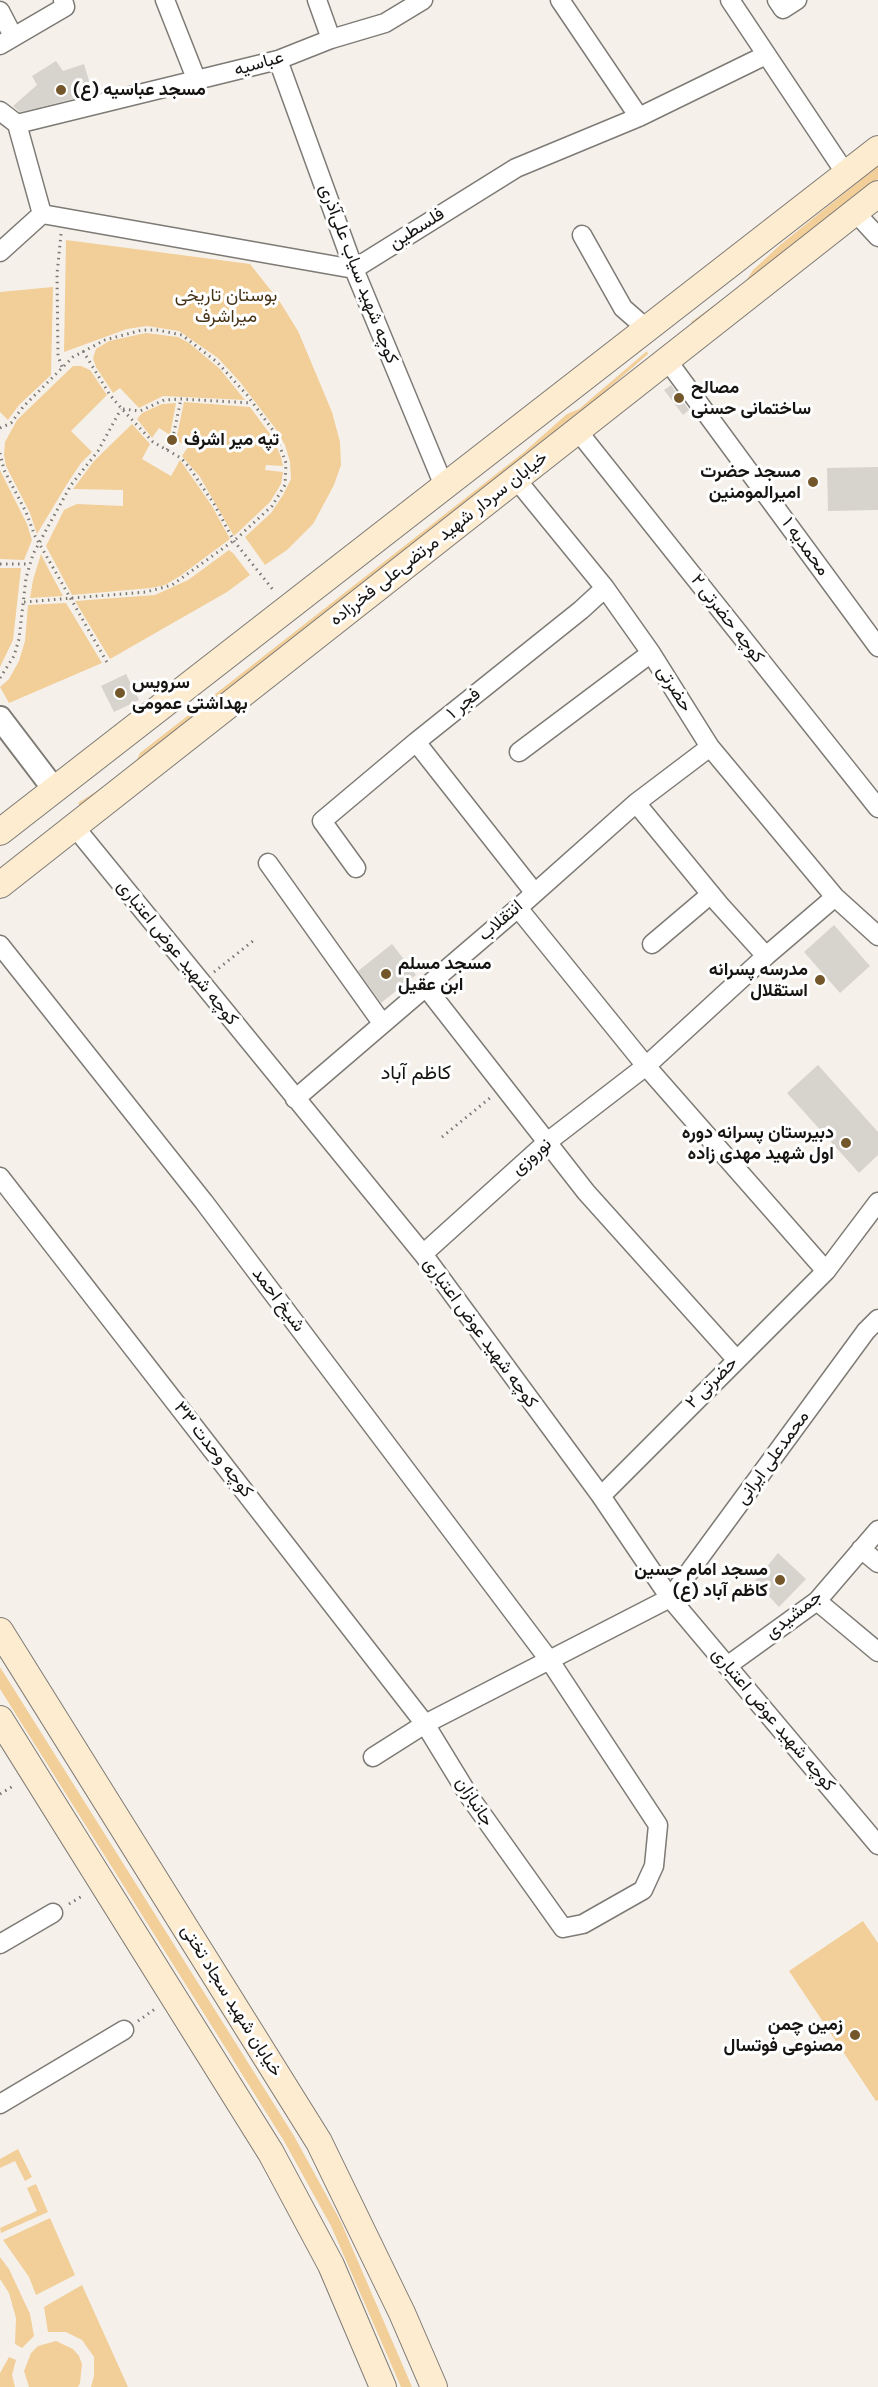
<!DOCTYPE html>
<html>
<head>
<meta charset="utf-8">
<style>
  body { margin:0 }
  canvas { display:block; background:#f5f1ea }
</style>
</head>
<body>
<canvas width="878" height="2387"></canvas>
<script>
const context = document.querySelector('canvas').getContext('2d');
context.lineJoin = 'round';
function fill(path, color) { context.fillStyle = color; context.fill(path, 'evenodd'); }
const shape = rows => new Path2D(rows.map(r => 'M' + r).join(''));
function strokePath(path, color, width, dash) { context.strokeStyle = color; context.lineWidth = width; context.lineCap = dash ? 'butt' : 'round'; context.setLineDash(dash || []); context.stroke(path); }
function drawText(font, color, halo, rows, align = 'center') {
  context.font = font + ' "DM Sans",Vazirmatn,sans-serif'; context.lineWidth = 6; context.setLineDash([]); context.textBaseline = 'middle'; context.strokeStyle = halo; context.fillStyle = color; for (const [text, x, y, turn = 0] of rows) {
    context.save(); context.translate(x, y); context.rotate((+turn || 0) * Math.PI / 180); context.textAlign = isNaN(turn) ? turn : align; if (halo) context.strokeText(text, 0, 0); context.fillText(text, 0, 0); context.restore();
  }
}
fill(shape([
  [878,166,878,179,747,286,694,325,691,322,744,284,753,270,780,245],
  [66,240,250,264,280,302,298,331,332,412,340,442,341,465,334,485,313,524,287,550,265,565,245,537,271,513,283,495,291,479,290,462,285,445,275,428,240,382,218,358,179,331,147,326,127,329,64,352],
  [53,287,51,375,19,405,8,420,0,412,0,292],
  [146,333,178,337,189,343,219,368,245,400,163,396,139,408,120,388,113,393,96,367,93,358,96,349,109,341],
  [647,351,648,354,528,459,107,790,81,807,78,803,133,768,140,753,163,735,523,453,567,414,579,409],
  [73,366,81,366,90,370,107,395,71,431,92,452,81,463,67,484,37,534,30,513,6,466,4,455,5,442,17,420],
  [184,402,250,407,273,438,281,457,283,466,266,465,265,470,283,472,281,484,270,502,234,536,200,477,182,456,188,447,176,440],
  [176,403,170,435,159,428,152,438,137,419,142,413,162,404],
  [132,424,150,444,142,459,171,476,180,460,212,506,230,539,180,576,165,585,151,588,72,595,46,546,64,510,70,507,77,504,123,506,123,490,73,489,94,461],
  [0,470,27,524,32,540,24,560,0,559],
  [229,550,233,553,250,575,227,592,110,659,75,601,155,595,188,580],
  [41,554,50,572,63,596,30,598,33,580],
  [0,568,21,568,13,640,0,667],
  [66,603,102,663,9,703,0,687,9,679,19,661,25,641,28,605],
  [0,1667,294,2136,341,2222,412,2387,401,2387,331,2226,284,2141,0,1689],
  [863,1921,878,1943,878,2100,876,2101,789,1971],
  [18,2149,32,2177,25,2181,15,2161,0,2168,0,2159],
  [36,2184,48,2212,1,2233,0,2228,37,2211,27,2188],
  [50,2218,75,2275,36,2295,29,2277,3,2240],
  [0,2257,9,2269,30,2314,34,2336,22,2348,15,2344,16,2318,9,2293,0,2279],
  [82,2285,128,2387,91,2387,94,2376,94,2357,82,2340,66,2332,48,2332,44,2307],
  [56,2341,73,2349,79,2356,82,2364,80,2383,78,2387,29,2387,24,2371,31,2353,38,2346],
  [9,2357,16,2360,12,2375,15,2387,0,2387,0,2373]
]), '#f2ce99');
fill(shape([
  [56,61,63,71,84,64,93,94,20,112,15,108,13,106,37,85,32,76],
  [671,385,689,410,683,415,664,390],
  [878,467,878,510,828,511,827,468],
  [126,674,139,700,114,712,101,686],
  [834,925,870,966,840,993,804,952],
  [392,944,416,975,381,1003,358,971],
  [818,1065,878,1132,878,1155,859,1173,787,1093],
  [778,1553,806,1579,779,1607,755,1581]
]), '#d7d3cd');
const minor = shape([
  [165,0,197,81],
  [317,0,331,39],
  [560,0,639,117],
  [730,0,846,174],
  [777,0,783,9,797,0],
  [0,11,13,36],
  [0,45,65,7,63,0],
  [278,60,354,269,444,486],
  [0,111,17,124,42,214],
  [17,124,278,60,331,39,385,23,423,0],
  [855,212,878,237],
  [42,214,354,269,516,168,639,117,766,55],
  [582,235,623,308,647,329],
  [0,252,42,214],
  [667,360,878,647],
  [577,430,878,808],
  [516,479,605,588,651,653,710,747,835,897,878,936],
  [416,742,534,892],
  [519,752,651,653],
  [636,803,719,904,766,956],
  [74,826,423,1254,601,1496,670,1598,878,1845],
  [268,863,382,1023],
  [356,868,322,821,416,742,581,610,605,588],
  [518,908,646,1066,826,1271],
  [652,944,711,894],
  [0,945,204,1202,550,1661,658,1825,654,1866,643,1890,583,1924,563,1928,469,1796,425,1724,0,1177],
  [425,986,586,1192,736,1359],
  [295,1099,518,908,636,803,710,747],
  [423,1254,546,1143,646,1066,766,956,835,897],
  [601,1496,826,1271,878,1202],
  [861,1549,878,1563],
  [817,1601,878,1652],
  [727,1666,817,1601,878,1530],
  [373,1757,425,1724,670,1598,866,1331,878,1319],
  [0,1944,53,1913],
  [0,2104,124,2030]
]);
const tertiary = shape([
  [0,718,54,789]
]);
const secondary = shape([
  [0,832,878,149],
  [0,885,878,194],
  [0,1631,319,2142,402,2313,434,2387],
  [0,1719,271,2153,331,2265,383,2387]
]);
strokePath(minor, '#7e7a75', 21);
strokePath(tertiary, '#7e7a75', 26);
strokePath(secondary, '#7e7a75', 28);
strokePath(shape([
  [61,234,57,274,58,356,62,367],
  [83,351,110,395,121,408,153,442,181,458,189,467,214,504,234,541,274,591],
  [123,409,140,411,164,400,181,399,252,403],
  [0,428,11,423,23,407,73,357,105,340,142,330,157,330,182,335,217,362,247,395,275,433,286,463,285,485,272,506,236,539,172,585,146,592,24,602],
  [167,450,173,437,181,399],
  [0,453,4,470,26,512,35,536,108,664],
  [0,564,30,564],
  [0,678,14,656,19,639,26,578,33,554,71,485,98,451,121,409],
  [214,972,253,941],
  [442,1137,490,1098],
  [0,1794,15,1785],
  [69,1904,84,1895],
  [138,2021,155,2009]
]), '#7b7874', 3, [1.5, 4.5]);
strokePath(minor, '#fff', 18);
strokePath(tertiary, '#fff', 22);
strokePath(secondary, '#feecd0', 26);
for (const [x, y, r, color] of [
  [61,90,6,"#73572a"],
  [679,398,6,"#73572a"],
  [172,440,6,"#73572a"],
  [813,482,6,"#73572a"],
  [120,693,6,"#73572a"],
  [386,974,6,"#73572a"],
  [820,980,6,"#73572a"],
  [846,1143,6,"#73572a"],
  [780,1580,6,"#73572a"],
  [855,2035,6,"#73572a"]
]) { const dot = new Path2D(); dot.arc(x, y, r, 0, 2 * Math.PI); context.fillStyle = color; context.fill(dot); strokePath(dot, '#fff', 2); }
drawText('18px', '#161412', '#fff', [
  ["عباسیه",259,64,-16],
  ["فلسطین",417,229,-32],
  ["کوچه شهید سیاب علی‌آذری",358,274,69],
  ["خیابان سردار شهید مرتضی‌علی فخرزاده",439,539,-38],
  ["محمدیه ۱",805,547,54],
  ["کوچه حضرتی ۲",727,619,52],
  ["حضرتی",674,689,58],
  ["فجر ۱",464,704,-39],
  ["انتقلاب",501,921,-41],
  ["کوچه شهید عوض اعتباری",177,953,51],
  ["نوروزی",532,1157,-41],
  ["شیخ احمد",278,1300,53],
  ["کوچه شهید عوض اعتباری",480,1333,54],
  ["حضرتی ۲",712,1383,-45],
  ["کوچه وحدت ۳۳",213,1450,52],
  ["محمدعلی ایرانی",773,1458,-54],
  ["جمشیدی",794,1615,-38],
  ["کوچه شهید عوض اعتباری",773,1720,50],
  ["جانبازان",474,1802,57],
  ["خیابان شهید سجاد تختی",231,2001,58]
]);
drawText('bold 18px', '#161412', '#fff', [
  ["مسجد عباسیه (ع)",73,90],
  ["مصالح",691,388],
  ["ساختمانی حسنی",691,409],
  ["تپه میر اشرف",184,440],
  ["مسجد حضرت",801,472,"right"],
  ["امیرالمومنین",801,493,"right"],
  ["سرویس",132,683],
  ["بهداشتی عمومی",132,704],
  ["مسجد مسلم",398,964],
  ["ابن عقیل",398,985],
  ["مدرسه پسرانه",808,970,"right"],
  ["استقلال",808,991,"right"],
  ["دبیرستان پسرانه دوره",834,1133,"right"],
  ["اول شهید مهدی زاده",834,1154,"right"],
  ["مسجد امام حسین",768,1570,"right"],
  ["(ع) کاظم آباد",768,1591,"right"],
  ["زمین چمن",843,2025,"right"],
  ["مصنوعی فوتسال",843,2046,"right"]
], 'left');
drawText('18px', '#473417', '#fff', [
  ["بوستان تاریخی",226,296],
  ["میراشرف",226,317]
]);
drawText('20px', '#161412', '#fff', [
  ["کاظم آباد",416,1074]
]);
</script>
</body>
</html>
